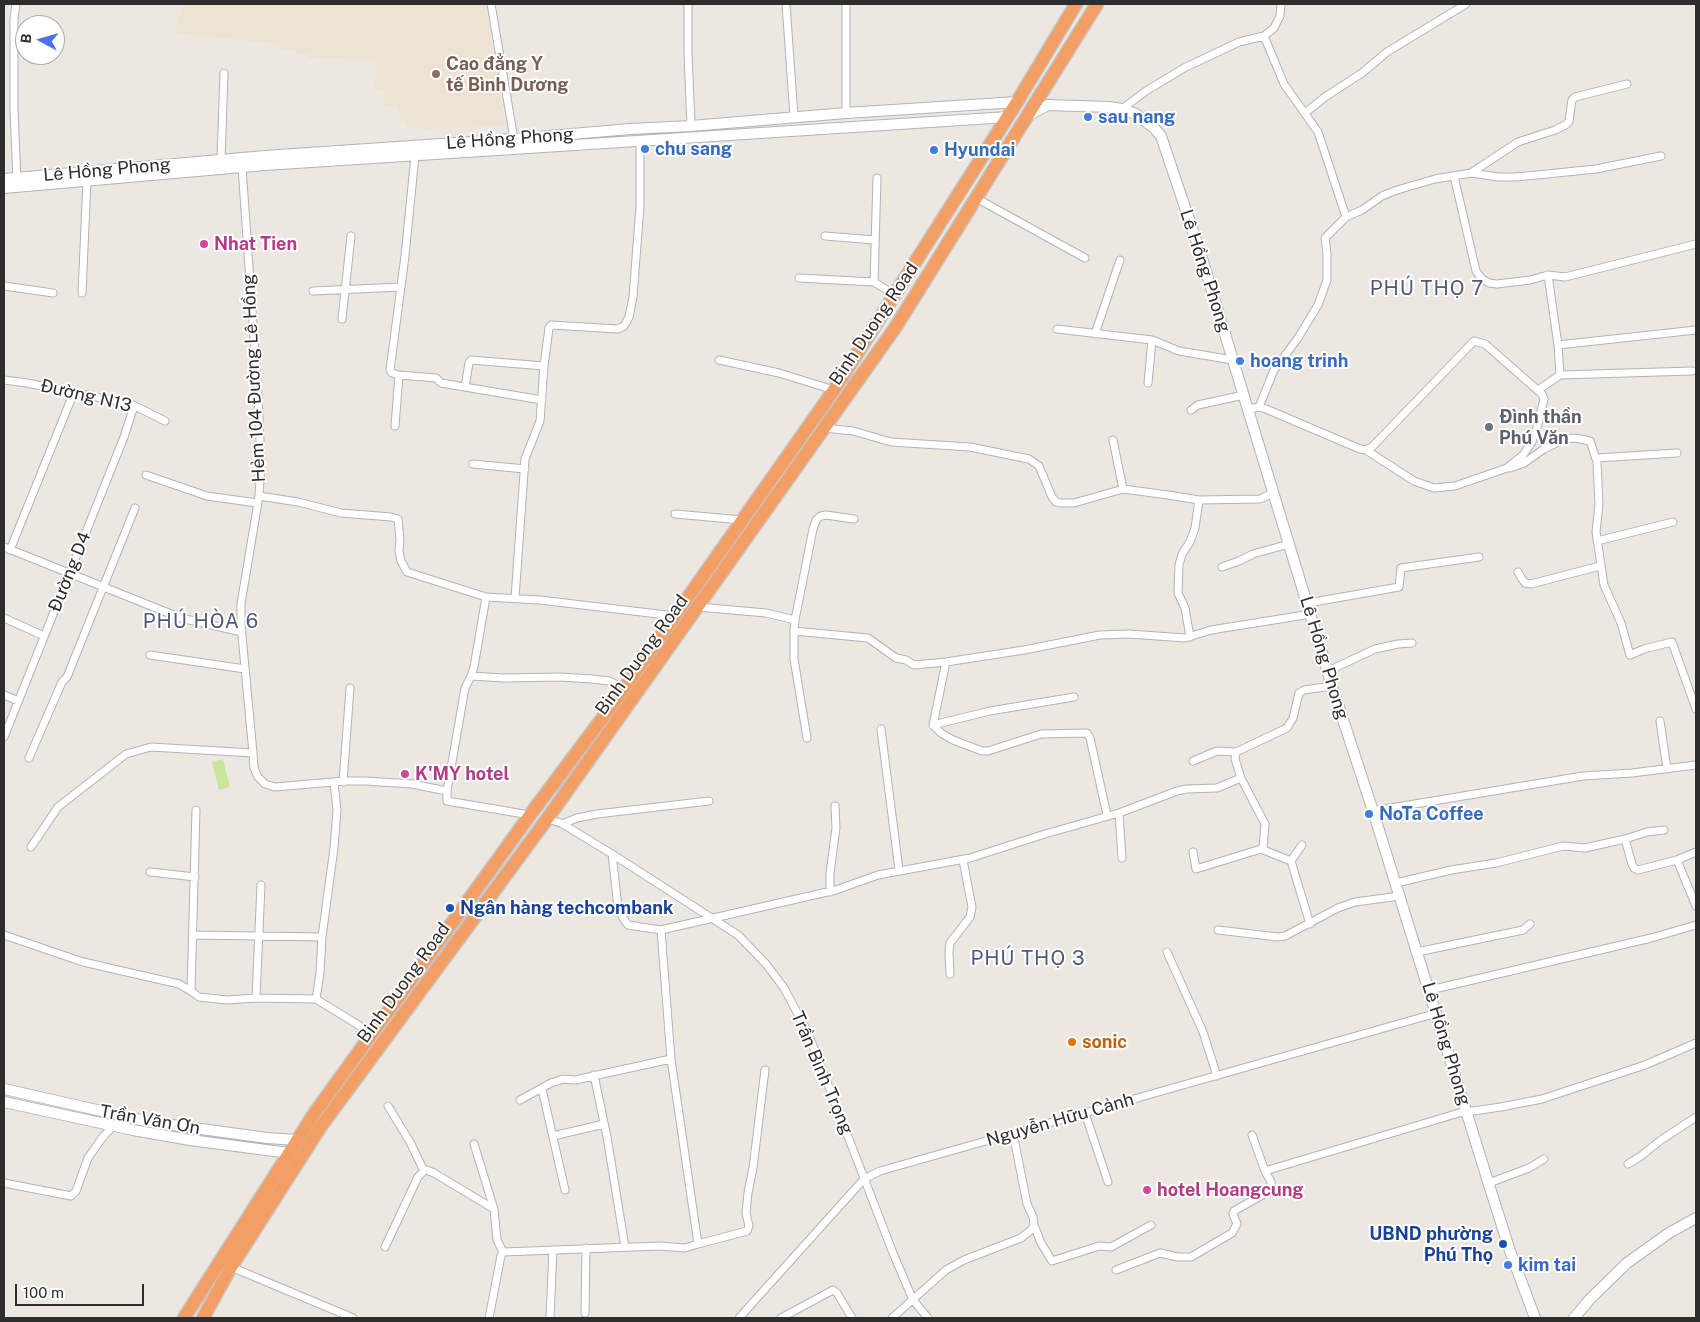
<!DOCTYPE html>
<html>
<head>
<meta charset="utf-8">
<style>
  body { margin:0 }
  #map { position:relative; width:1700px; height:1322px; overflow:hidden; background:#ede7e1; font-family:"Public Sans",sans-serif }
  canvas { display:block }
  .frame { position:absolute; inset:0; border:5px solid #2d2d2d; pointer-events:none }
  .north { position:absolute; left:15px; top:15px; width:50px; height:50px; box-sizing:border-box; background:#fff; border:1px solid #ababab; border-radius:50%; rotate:276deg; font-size:14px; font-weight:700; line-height:20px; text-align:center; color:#2d2d2d }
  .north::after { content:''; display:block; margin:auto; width:18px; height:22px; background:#4d71ee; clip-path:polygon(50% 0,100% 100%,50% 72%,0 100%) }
  .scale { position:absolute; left:15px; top:1284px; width:129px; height:22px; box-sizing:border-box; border:2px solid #2d2d2d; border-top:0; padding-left:6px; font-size:15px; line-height:18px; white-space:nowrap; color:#2d2d2d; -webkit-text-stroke:4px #fff; paint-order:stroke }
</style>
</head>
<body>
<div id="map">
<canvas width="1700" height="1322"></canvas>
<div class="frame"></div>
<div class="north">B</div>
<div class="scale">100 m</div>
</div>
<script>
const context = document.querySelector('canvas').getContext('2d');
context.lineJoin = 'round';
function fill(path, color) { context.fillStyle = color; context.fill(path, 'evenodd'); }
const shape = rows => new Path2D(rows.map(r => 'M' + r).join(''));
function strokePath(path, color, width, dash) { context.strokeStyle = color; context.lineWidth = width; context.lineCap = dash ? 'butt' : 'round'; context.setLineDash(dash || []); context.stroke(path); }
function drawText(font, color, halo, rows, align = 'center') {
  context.font = font + ' "Public Sans",sans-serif'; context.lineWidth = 4; context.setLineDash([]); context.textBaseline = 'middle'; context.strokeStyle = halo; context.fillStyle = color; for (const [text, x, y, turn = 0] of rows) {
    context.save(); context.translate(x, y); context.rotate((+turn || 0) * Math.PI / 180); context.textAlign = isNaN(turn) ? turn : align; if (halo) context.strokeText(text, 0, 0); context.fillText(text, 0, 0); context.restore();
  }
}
fill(shape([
  [184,4,486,4,505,126,427,129,407,128,407,121,400,121,398,105,384,107,384,89,375,89,377,60,308,58,309,54,296,54,295,49,279,50,279,44,174,33]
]), '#ede3d2');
fill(shape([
  [223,759,230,787,219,790,212,762]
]), '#cae69e');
const street = shape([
  [16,4,14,19,14,110,17,181],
  [491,4,514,139],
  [688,4,688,53,691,126],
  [786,4,794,117],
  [1264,36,1274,28,1280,16,1281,4],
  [1122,109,1146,91,1184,68,1239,42,1264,36,1284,84,1318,132,1346,217],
  [846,113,846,4],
  [1305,113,1325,97,1362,73,1387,52,1466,4],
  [221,160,224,73],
  [242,167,258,395,261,463,259,496,241,604,241,625,253,753,254,768,258,777,265,784,275,787,345,781,365,781,412,784,447,791,447,801,530,815],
  [1471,173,1518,142,1555,130,1567,124,1569,121,1572,100,1575,97,1627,84],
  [1454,176,1476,271,1482,279,1489,283,1497,284,1530,280,1548,275,1565,277,1696,244],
  [877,178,874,282,895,295],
  [976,198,1085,258],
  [825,236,875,240],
  [1548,275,1558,345,1560,375],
  [799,278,874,282],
  [4,286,53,293],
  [313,291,401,287],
  [82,293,87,181],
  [342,319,351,236],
  [1057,329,1152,340,1179,351,1233,360],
  [1095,334,1120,260],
  [1558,345,1696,330],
  [719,360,779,373,834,390],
  [399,375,392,373,390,370,405,256,415,156],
  [4,380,27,383,131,404,165,421],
  [1148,383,1152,340],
  [465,387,469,363,471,360,544,366,549,328,551,325,618,329,624,326,629,317,633,297,640,206,640,141],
  [1538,390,1560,375,1692,371],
  [1259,407,1274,370,1298,338,1318,305,1327,280,1327,253,1325,238,1346,217,1362,210,1382,196,1397,190,1435,179,1471,173,1498,177,1515,177,1537,175,1596,169,1661,156],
  [1249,409,1259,407,1266,409,1360,449,1366,450,1372,447,1474,341,1485,344,1542,394,1544,399,1538,424,1532,442,1523,455,1507,468,1455,486,1434,488,1414,481,1366,450],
  [1191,410,1198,405,1244,395],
  [395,426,399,375,436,378,441,383,542,400],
  [824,428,853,431,891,442,970,447,1029,459,1039,466,1052,497,1056,502,1060,503,1074,503,1123,489,1168,495,1199,500,1260,499,1273,493],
  [1113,440,1123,489],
  [1596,458,1677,453],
  [473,464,525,469],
  [1510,468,1524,463,1544,449,1564,439,1575,438,1590,441,1597,462,1599,504,1596,532,1604,585,1621,623,1630,655,1644,649,1672,642,1696,709],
  [146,475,207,496,257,503],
  [259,496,298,502,341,513,391,517,398,519,400,539,399,551,401,561,407,572,486,597,540,600,675,616],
  [675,514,742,520],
  [1597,541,1673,522],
  [4,547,181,618,242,632],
  [10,550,74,392],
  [1222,567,1239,561,1253,554,1289,544],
  [1518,572,1522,579,1525,583,1531,584,1600,566],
  [486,597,474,667,471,676,503,678,560,677,592,679,609,681,624,688],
  [515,598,525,459,540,421,544,366],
  [1308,603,1399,587,1401,568,1479,557],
  [698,607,766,613,795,620,794,631,868,638,896,658,906,660,914,665,946,662,1024,650,1100,635,1129,634,1185,638,1211,630,1311,614],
  [4,618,44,636],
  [795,620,813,529,816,520,821,516,826,515,854,519],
  [794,631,794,659,807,738],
  [1190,637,1185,608,1178,593,1179,565,1182,554,1190,542,1195,528,1199,500],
  [150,655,245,669],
  [946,662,933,725,990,711,1074,697],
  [1328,671,1375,649,1398,644,1412,643],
  [4,695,18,701],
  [1660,721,1667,769],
  [933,725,941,733,953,740,982,751,988,751,1041,734,1087,733,1090,738,1107,815],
  [881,729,899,870],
  [4,737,124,437,134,406],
  [29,758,62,682,67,677,135,508],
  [1193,761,1217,751,1236,752],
  [1241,778,1265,824,1263,849],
  [343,782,350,688],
  [334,783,337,810,334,848,322,937,320,973,316,999,373,1034],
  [447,791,465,688,471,676],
  [1373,811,1583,776,1632,773,1696,765],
  [1119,813,1122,858],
  [547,819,561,823,612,854,738,935,766,964,784,988,808,1033,893,1253,913,1300,928,1318],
  [562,824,577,818,597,814,709,801],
  [1625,839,1632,864,1634,868,1638,870,1677,860],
  [1302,845,1291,861,1310,924],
  [31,847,58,807,126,754,151,747,253,753],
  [1193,852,1196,869,1261,849,1291,861],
  [1696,852,1677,860,1696,906],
  [612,854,618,907,623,918,628,925,661,930],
  [150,872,195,877],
  [1396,883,1451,870,1496,863,1563,846,1585,848,1625,839,1647,832,1664,830],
  [830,892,830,873,836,828,835,806],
  [1218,930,1278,937,1285,936,1338,908,1355,902,1400,896],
  [4,935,83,962,179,984,191,991,199,997,227,1000,256,998,316,999],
  [193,935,322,937],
  [1167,952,1203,1032,1217,1076],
  [1417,952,1523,930,1530,924],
  [950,974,949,953,950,943,970,917,972,907,963,860],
  [1430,990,1651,938,1696,925],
  [191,991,196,810],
  [256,998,261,885],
  [594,1075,607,1137,625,1247],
  [542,1089,565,1190],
  [520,1100,551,1083,563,1079,575,1080,671,1059],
  [388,1106,410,1142,424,1171],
  [1085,1113,1108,1182],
  [1252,1135,1265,1171],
  [553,1136,604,1124],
  [474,1144,494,1209,497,1240,503,1252,501,1256,489,1318],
  [1628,1164,1641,1156,1661,1140,1696,1117],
  [4,1183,71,1196,76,1191,88,1158,102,1138,115,1124],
  [1489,1183,1529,1168,1544,1159],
  [1034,1225,1041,1243,1052,1261,1099,1246,1111,1247,1151,1225],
  [698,1244,747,1231,749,1226,746,1213,748,1193,753,1168,765,1070],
  [385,1247,418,1177,424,1171,427,1170,434,1173,494,1209],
  [503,1252,660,1246,685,1248,698,1244,671,1059,661,930,836,890,878,875,970,858,1045,834,1119,813,1177,791,1187,789,1217,788,1241,778,1235,759,1236,752,1287,728,1293,718,1299,693,1304,690,1332,686],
  [231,1267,353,1318],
  [1116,1270,1160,1253,1178,1257,1191,1257,1232,1233,1237,1224,1233,1214,1234,1211,1271,1190,1271,1182,1265,1171,1459,1113,1501,1107,1542,1099,1645,1065,1696,1043],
  [585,1313,586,1248],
  [550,1318,553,1250],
  [739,1318,864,1179,880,1171,1437,1013],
  [781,1318,833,1290,837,1293,852,1318],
  [892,1318,946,1270,964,1260,1021,1238,1032,1229,1034,1225,1033,1217,1027,1204,1013,1133]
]);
const secondary = shape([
  [1027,116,1048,105,1109,107,1122,109,1136,114,1154,128,1161,136,1201,255,1332,686,1373,811,1490,1188,1510,1251,1535,1318],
  [4,179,265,156,514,139,630,129,691,126,846,113,1017,102],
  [4,188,265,165,1008,117],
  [4,1089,150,1122,267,1138,297,1140],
  [4,1102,133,1130,190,1140,289,1153],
  [1574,1318,1590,1299,1627,1263,1669,1233,1696,1218]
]);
const highway = shape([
  [184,1318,314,1114,530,815,613,704,834,390,1017,102,1076,4],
  [203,1318,231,1267,321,1126,547,819,895,328,1097,4]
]);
strokePath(street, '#b1b3bc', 9);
strokePath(secondary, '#b1b3bc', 12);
strokePath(highway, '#c4c4c4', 15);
strokePath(street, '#fff', 7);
strokePath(secondary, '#fff', 10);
strokePath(highway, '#f39e65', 12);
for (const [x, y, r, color] of [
  [436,74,5,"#8d6e63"],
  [1088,117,5,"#3f7fe0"],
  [645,149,5,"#3f7fe0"],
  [934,150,5,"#3f7fe0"],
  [204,244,5,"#d1479c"],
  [1240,361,5,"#3f7fe0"],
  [1489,427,5,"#6b7280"],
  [405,774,5,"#d1479c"],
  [1369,814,5,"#3f7fe0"],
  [450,908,5,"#1a4fb4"],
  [1072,1042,5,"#e8710a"],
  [1147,1190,5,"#d1479c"],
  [1503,1244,5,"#1a4fb4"],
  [1508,1265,5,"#3f7fe0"]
]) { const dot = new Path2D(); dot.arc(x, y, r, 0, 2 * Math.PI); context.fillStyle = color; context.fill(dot); strokePath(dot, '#fff', 2); }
drawText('bold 18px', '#785e54', '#fff', [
  ["Cao đẳng Y",446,64],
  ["tế Bình Dương",446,85]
], 'left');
drawText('bold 18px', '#366cbe', '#fff', [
  ["sau nang",1098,117],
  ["chu sang",655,149],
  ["Hyundai",944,150],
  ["hoang trinh",1250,361],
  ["NoTa Coffee",1379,814],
  ["kim tai",1518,1265]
], 'left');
drawText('18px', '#2d2d2d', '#fff', [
  ["Lê Hồng Phong",510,139,-4],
  ["Lê Hồng Phong",107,170,-5],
  ["Lê Hồng Phong",1205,271,72],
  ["Binh Duong Road",874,324,-56],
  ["Hẻm 104 Đường Lê Hồng",254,378,-93],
  ["Đường N13",86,396,13],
  ["Đường D4",70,572,-68],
  ["Binh Duong Road",642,655,-54],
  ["Lê Hồng Phong",1324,658,73],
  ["Binh Duong Road",404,983,-54],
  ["Lê Hồng Phong",1446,1044,73],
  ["Trần Bình Trọng",822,1073,67],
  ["Trần Văn Ơn",150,1120,10],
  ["Nguyễn Hữu Cảnh",1060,1120,-16]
]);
drawText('bold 18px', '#b23c85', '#fff', [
  ["Nhat Tien",214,244],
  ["K'MY hotel",415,774],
  ["hotel Hoangcung",1157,1190]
], 'left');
drawText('bold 18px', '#5b616d', '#fff', [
  ["Đình thần",1499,417],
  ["Phú Văn",1499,438]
], 'left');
drawText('bold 18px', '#164399', '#fff', [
  ["Ngân hàng techcombank",460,908],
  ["UBND phường",1493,1234,"right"],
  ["Phú Thọ",1493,1255,"right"]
], 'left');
drawText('bold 18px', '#c56008', '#fff', [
  ["sonic",1082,1042]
], 'left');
context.letterSpacing = '1px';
drawText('20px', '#50597b', '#fff', [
  ["PHÚ THỌ 7",1427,289],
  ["PHÚ HÒA 6",201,622],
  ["PHÚ THỌ 3",1028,959]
]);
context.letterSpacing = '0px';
</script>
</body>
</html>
